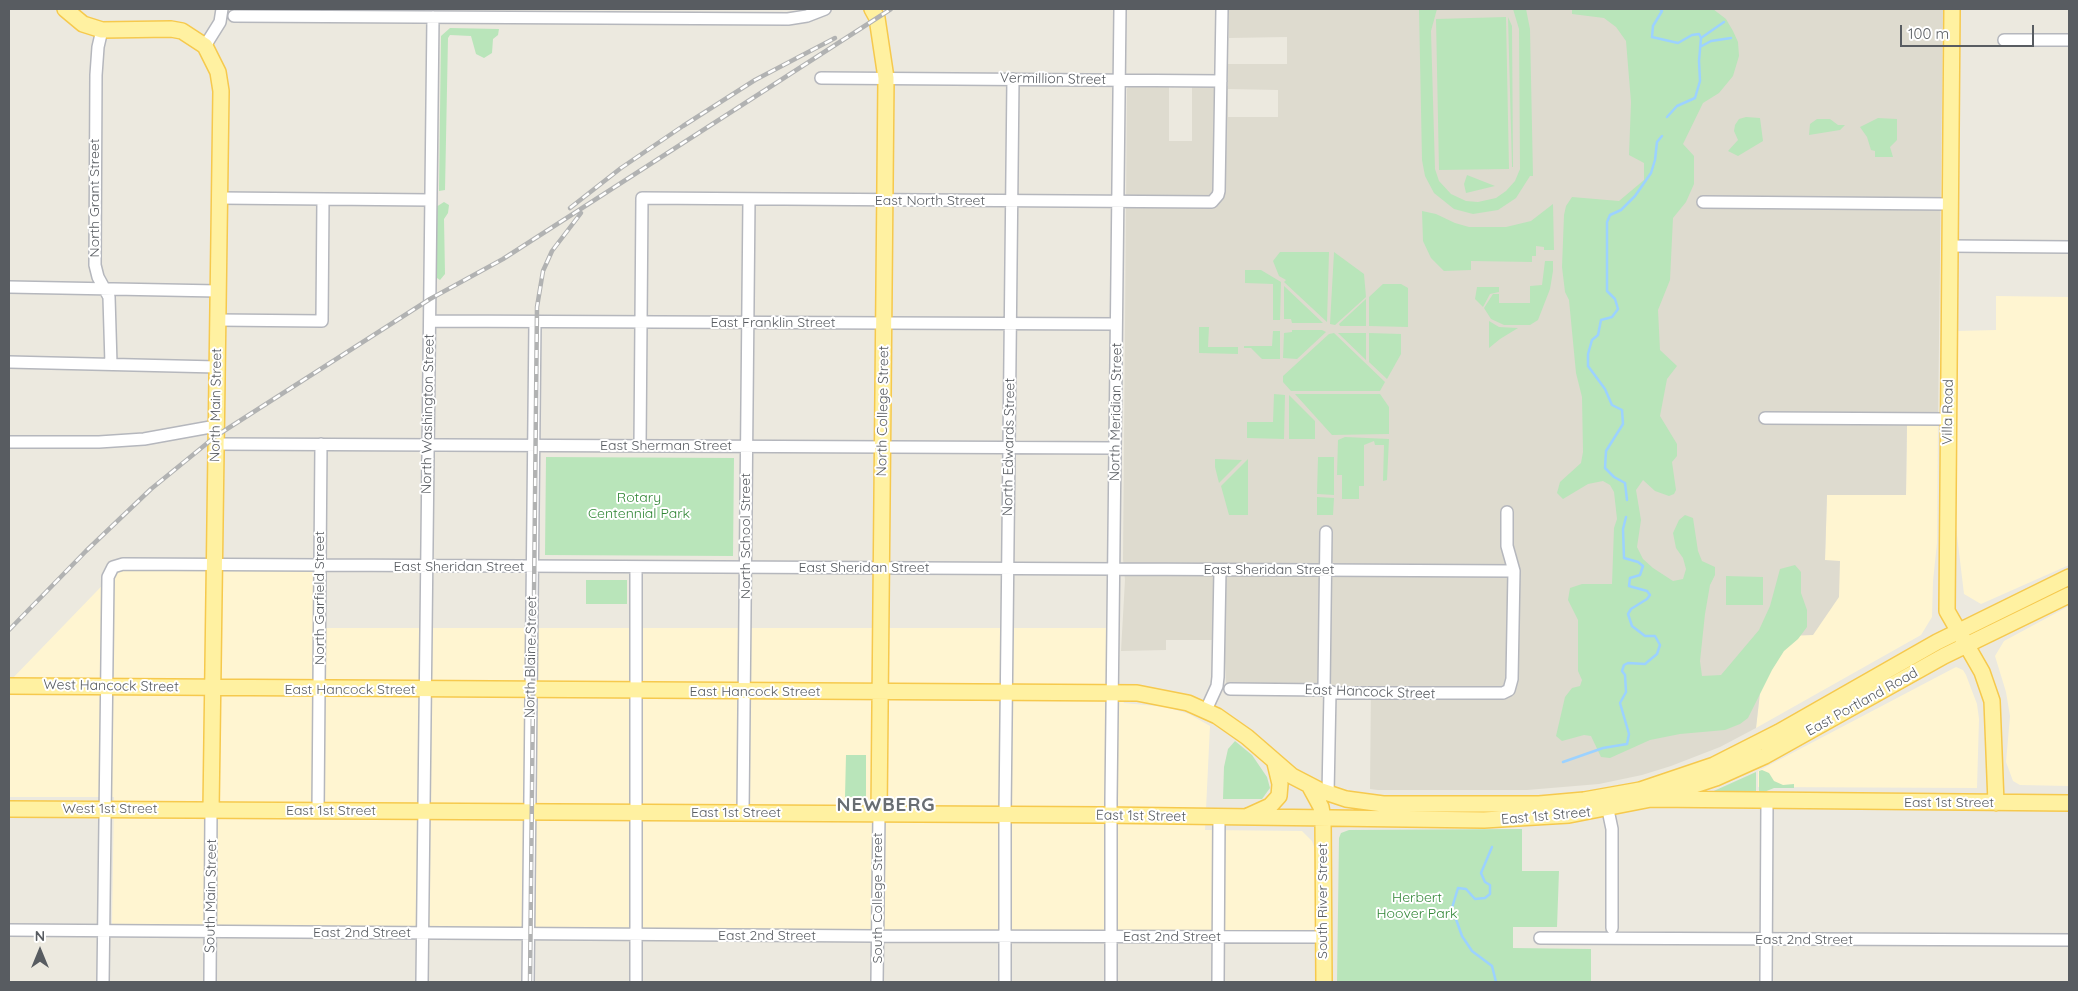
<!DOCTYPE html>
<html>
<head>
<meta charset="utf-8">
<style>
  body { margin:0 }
  #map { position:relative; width:2078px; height:991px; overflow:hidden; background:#ece9df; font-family:Quicksand,sans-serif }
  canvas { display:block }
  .frame { position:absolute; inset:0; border:10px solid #585c61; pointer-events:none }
  .north { position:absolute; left:15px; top:926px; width:50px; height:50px; -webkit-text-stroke:4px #fff; paint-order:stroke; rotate:0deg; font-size:14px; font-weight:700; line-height:20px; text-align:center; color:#585c61 }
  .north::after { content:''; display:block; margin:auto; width:18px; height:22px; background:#585c61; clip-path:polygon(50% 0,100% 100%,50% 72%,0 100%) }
  .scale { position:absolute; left:1900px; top:25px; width:134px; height:22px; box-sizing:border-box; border:2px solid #585c61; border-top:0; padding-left:6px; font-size:15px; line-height:18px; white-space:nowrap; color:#585c61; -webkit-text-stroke:4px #fff; paint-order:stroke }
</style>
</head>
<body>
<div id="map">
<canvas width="2078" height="991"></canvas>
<div class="frame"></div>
<div class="north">N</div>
<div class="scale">100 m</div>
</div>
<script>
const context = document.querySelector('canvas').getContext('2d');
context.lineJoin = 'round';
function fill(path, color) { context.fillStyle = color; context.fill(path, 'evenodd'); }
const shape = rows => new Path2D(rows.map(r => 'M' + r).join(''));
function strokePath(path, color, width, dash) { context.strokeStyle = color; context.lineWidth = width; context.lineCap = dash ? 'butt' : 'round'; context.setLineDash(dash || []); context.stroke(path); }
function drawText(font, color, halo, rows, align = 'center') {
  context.font = font + ' Quicksand,sans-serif'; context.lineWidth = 4; context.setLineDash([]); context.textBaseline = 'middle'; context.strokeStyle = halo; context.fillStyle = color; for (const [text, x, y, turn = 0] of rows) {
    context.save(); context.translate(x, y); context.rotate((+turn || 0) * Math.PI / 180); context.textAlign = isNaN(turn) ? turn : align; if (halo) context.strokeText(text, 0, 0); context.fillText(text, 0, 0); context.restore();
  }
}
fill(shape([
  [1996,296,2069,297,2069,565,1981,604,1964,594,1956,527,1956,331,1996,330],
  [1938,424,1937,543,1933,581,1932,617,1921,635,1756,728,1761,684,1825,561,1827,495,1906,495,1907,425],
  [123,564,320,566,320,628,1113,628,1112,679,1124,703,1166,707,1189,714,1210,726,1205,830,1302,831,1312,841,1323,873,1323,937,112,924,114,797,9,797,9,682],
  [2069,606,2069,786,2020,785,2013,781,2006,762,2010,716,2006,692,1995,656,2004,641],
  [1956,667,1963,670,1966,675,1977,704,1979,719,1977,788,1758,787,1758,771]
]), '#fff5d1');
fill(shape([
  [1229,9,1943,9,1938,424,1907,425,1906,495,1827,495,1825,560,1840,561,1839,597,1813,635,1788,636,1761,684,1756,728,1720,747,1671,766,1642,775,1599,784,1527,790,1378,790,1370,789,1371,688,1335,688,1330,685,1226,684,1224,640,1166,640,1166,650,1121,651,1125,580,1123,559,1127,89,1128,87,1169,87,1169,141,1192,141,1192,87,1228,86,1228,64,1287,64,1287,37,1229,38],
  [1228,89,1278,90,1278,117,1228,117]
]), '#dedbcf');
fill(shape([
  [1419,9,1437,9,1431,31,1435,169,1439,181,1451,194,1466,201,1478,202,1496,198,1506,191,1515,181,1520,169,1519,29,1513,9,1526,9,1530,29,1533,176,1530,176,1516,198,1498,210,1473,214,1454,209,1434,193,1425,176,1422,160],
  [1572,9,1713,9,1726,19,1733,31,1738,42,1739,56,1733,76,1719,93,1703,103,1683,144,1694,156,1694,184,1686,202,1673,218,1670,280,1658,310,1660,350,1677,366,1667,379,1660,416,1677,444,1677,456,1672,462,1676,490,1674,494,1669,496,1655,491,1643,480,1636,490,1641,520,1637,547,1643,559,1653,568,1673,581,1683,579,1686,569,1683,558,1676,548,1673,533,1679,520,1685,515,1693,518,1698,551,1702,561,1715,567,1715,575,1710,585,1705,614,1700,661,1702,676,1721,675,1759,630,1770,606,1780,569,1795,565,1801,572,1801,593,1807,610,1807,627,1798,639,1784,651,1772,670,1748,718,1740,724,1725,730,1680,734,1650,740,1610,758,1601,757,1591,736,1584,735,1562,741,1556,736,1565,697,1572,688,1580,686,1582,680,1578,671,1578,620,1568,600,1570,588,1582,584,1612,584,1614,528,1617,519,1614,492,1610,485,1603,481,1588,484,1563,499,1557,493,1560,482,1581,463,1583,452,1582,397,1576,373,1569,300,1565,292,1562,267,1564,215,1566,206,1572,197,1619,201,1644,180,1644,163,1629,155,1631,102,1626,41,1616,27,1604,18,1572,14],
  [1506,17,1509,169,1439,170,1436,19],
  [1508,17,1512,26,1513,167,1512,167],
  [450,28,499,29,498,35,493,39,492,53,484,58,476,54,471,36,450,35,448,38,445,190,439,191,441,36],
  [1746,117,1760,118,1763,141,1738,156,1728,151,1738,140,1734,131,1735,125,1739,119],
  [1878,118,1897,119,1897,140,1890,147,1893,157,1875,157,1875,151,1871,150,1867,137,1860,127],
  [1817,119,1830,119,1838,125,1845,125,1840,130,1809,135,1810,124],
  [1467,175,1495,186,1466,193,1464,184],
  [444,202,449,205,448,213,444,219,445,274,440,280,437,278,436,207],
  [1553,204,1554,250,1544,250,1544,247,1536,246,1536,256,1532,256,1532,262,1471,261,1471,270,1444,271,1431,258,1423,241,1422,211,1436,214,1455,223,1469,227,1506,227,1531,221],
  [1280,252,1329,252,1327,322,1284,282,1286,280,1279,276,1273,261],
  [1334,252,1364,274,1366,297,1335,325,1330,324],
  [1545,261,1553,261,1553,271,1550,289,1538,320,1530,325,1504,325,1491,319,1484,308,1493,294,1499,294,1499,303,1530,303,1530,286,1542,285],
  [1245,270,1261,270,1281,282,1280,320,1273,320,1273,284,1245,283],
  [1383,284,1401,284,1408,288,1408,327,1369,326,1369,297],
  [1284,286,1323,323,1292,323,1291,319,1284,319],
  [1477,287,1499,287,1499,292,1490,294,1483,307,1475,299],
  [1366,299,1366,326,1340,326,1339,324],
  [1489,321,1499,327,1518,328,1500,339,1489,348],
  [1199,327,1209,327,1208,347,1238,347,1238,354,1199,353],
  [1292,330,1322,330,1326,332,1297,359,1283,358,1284,333,1292,332],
  [1273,331,1280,331,1280,359,1262,359,1251,348,1244,348,1244,346,1272,346],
  [1334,333,1385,382,1380,391,1291,391,1283,382,1283,376,1329,334],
  [1338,333,1366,333,1366,360],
  [1369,333,1401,334,1401,354,1387,379,1369,362],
  [1274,394,1285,395,1284,439,1247,438,1247,422,1273,422],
  [1295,394,1380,394,1389,407,1389,434,1332,435],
  [1289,395,1315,421,1315,439,1289,439],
  [1345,437,1389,439,1387,480,1383,481,1384,445,1375,445,1374,441,1364,445,1364,486,1359,486,1359,499,1342,499,1342,475,1337,475,1338,440],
  [546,457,734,458,733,556,545,555],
  [1318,457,1334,457,1334,495,1317,494],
  [1215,459,1242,460,1219,483,1215,467],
  [1248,459,1248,515,1229,515,1221,486],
  [1317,497,1334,498,1333,515,1317,515],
  [1726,576,1763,577,1763,605,1726,605],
  [586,580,627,580,627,604,586,604],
  [1235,741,1252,755,1267,777,1270,788,1262,799,1223,799,1224,767,1228,749],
  [846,755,866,755,866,797,845,797],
  [1762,770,1769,773,1774,781,1783,785,1794,784,1794,788,1774,788,1759,794,1759,771],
  [1756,772,1756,798,1707,794],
  [1522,829,1522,871,1559,871,1557,927,1513,927,1513,948,1591,949,1591,982,1337,982,1339,838,1341,833,1349,830]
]), '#b9e5ba');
strokePath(shape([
  [1660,9,1662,11,1653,26,1652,37,1678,43,1692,35,1699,34,1701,38,1699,61,1700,81,1695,98,1677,106,1667,117],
  [1701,38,1724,22],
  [1700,47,1711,41,1731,38],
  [1627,500,1625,483,1614,477,1605,468,1606,451,1623,424,1622,410,1612,405,1605,389,1588,366,1588,354,1592,340,1598,335,1601,320,1612,317,1618,309,1615,299,1607,291,1607,222,1610,215,1621,210,1635,196,1651,173,1655,160,1657,142,1662,136],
  [1563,762,1603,748,1627,744,1629,734,1620,703,1626,692,1625,675,1622,671,1624,665,1628,663,1645,664,1657,654,1660,645,1655,636,1645,636,1632,626,1628,614,1631,609,1647,599,1650,595,1647,591,1629,586,1630,578,1640,575,1643,566,1638,562,1624,558,1623,529,1626,517],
  [1492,847,1481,873,1485,882,1490,885,1490,894,1485,898,1475,899,1466,889,1458,888,1452,908,1462,936,1472,951,1492,966,1496,982]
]), '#9cd2ff', 2.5);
const minor = shape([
  [234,16,788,19,807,16,825,9],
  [102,30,98,47,96,75,95,265,98,277,109,297,111,364],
  [2004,40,2069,40],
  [205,46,220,22,222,9],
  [821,78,1221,81],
  [220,198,431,200],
  [1703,202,1949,204],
  [1949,246,2069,247],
  [9,287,218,291],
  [217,320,322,321,323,199],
  [430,321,1116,324],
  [9,362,217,367],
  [1765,418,1947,419],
  [9,442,99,442,144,439,216,426],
  [216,444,1115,448],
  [640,446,642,198,1212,202,1218,195,1219,191,1222,9],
  [636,567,636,982],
  [1230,689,1324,690,1336,693,1503,693,1509,690,1512,679,1514,571,1507,546,1507,512],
  [1324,690,1326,532],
  [1206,710,1217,686,1218,677,1220,570],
  [1328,794,1330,692],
  [1608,810,1612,829,1612,928],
  [318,811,321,444],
  [743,813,749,199],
  [9,930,877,936,1323,937],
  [1540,938,2069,940],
  [103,982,108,577,113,567,123,564,1514,571],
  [210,982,211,810],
  [422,982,433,17],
  [528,982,535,322],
  [877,982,879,814],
  [1005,982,1005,815,1013,79],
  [1111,982,1111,800,1120,9],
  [1218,982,1219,817],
  [1766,982,1767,802]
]);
const major = shape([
  [65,9,83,24,102,30,171,29,182,31,205,46,218,72,221,91,211,810],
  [872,9,877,18,886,78,879,814],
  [1952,9,1947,611,1982,672,1992,701,1996,803],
  [9,686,1137,693,1188,703,1217,716,1247,737,1292,776,1319,790,1346,799,1383,804,1539,804,1584,800,1640,790,1714,765,1779,732,1937,642,2069,577],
  [1309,785,1321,807,1323,819,1324,982],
  [1665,795,1716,778,1765,756,1944,656,2069,595],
  [9,809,1101,815,1484,820,1569,815,1651,799,2069,803],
  [1248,816,1270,806,1279,796,1280,784,1275,763]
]);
strokePath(minor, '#b5b7bd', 14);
strokePath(major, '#f6c94d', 18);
strokePath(minor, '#fff', 11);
strokePath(major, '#fff1a1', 15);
const rail = shape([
  [570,208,621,168,683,126,755,80,835,38],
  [9,630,86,551,151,489,216,436,430,299,503,259,891,9],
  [530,982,537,307,543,271,552,251,581,213]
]);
strokePath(rail, '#b1b2b2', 4.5);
strokePath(rail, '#fff', 2.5, [8]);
drawText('14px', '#585c61', '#fff', [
  ["Vermillion Street",1053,79,1],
  ["North Grant Street",95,198,-90],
  ["East North Street",930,201],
  ["East Franklin Street",773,323],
  ["North Main Street",216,405,-89],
  ["North College Street",883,411,-89],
  ["North Meridian Street",1116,412,-89],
  ["Villa Road",1948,412,-89],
  ["North Washington Street",428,414,-89],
  ["East Sherman Street",666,446],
  ["North Edwards Street",1009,447,-89],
  ["North School Street",746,536,-90],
  ["East Sheridan Street",459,567],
  ["East Sheridan Street",864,568],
  ["East Sheridan Street",1269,570],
  ["North Garfield Street",320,598,-90],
  ["North Blaine Street",531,657,-89],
  ["West Hancock Street",111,686,1],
  ["East Hancock Street",350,690],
  ["East Hancock Street",755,692],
  ["East Hancock Street",1370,692,2],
  ["East Portland Road",1862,702,-29],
  ["East 1st Street",1949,803],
  ["West 1st Street",110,809],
  ["East 1st Street",331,811],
  ["East 1st Street",736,813],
  ["East 1st Street",1141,816,1],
  ["East 1st Street",1546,816,-5],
  ["South Main Street",211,896,-89],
  ["South College Street",878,898,-90],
  ["South River Street",1323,901,-90],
  ["East 2nd Street",362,933],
  ["East 2nd Street",767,936],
  ["East 2nd Street",1172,937],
  ["East 2nd Street",1804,940]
]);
drawText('14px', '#318636', '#fff', [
  ["Rotary",639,498],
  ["Centennial Park",639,514],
  ["Herbert",1417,898],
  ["Hoover Park",1417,914]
]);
context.letterSpacing = '1px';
drawText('bold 19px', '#696e73', '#fff', [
  ["NEWBERG",886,805]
]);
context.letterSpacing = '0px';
</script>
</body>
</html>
